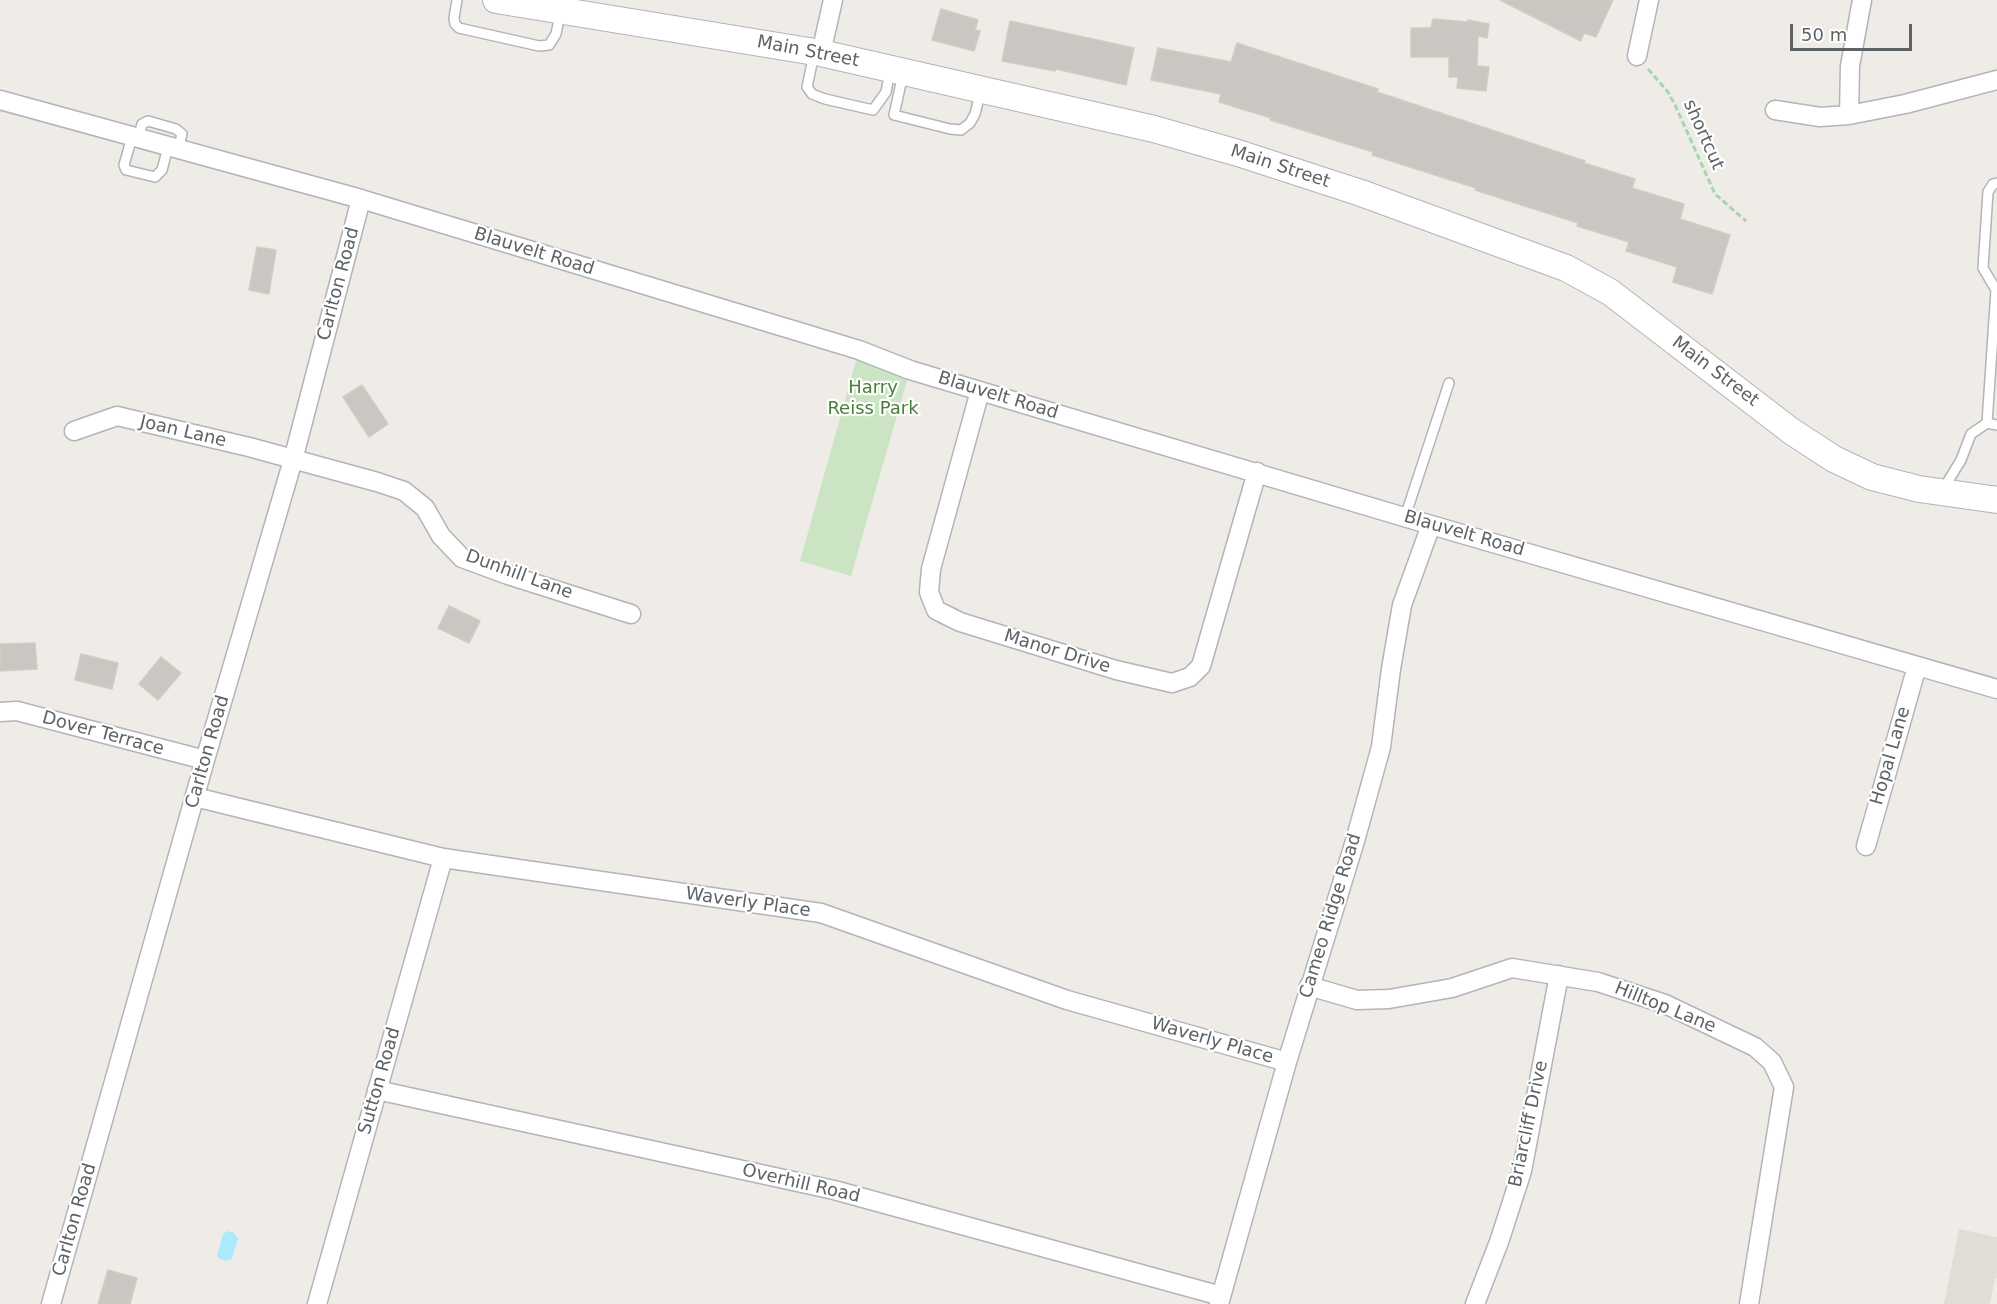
<!DOCTYPE html>
<html>
<head>
<meta charset="utf-8">
<style>
  body { margin:0 }
  #map { position:relative; width:1997px; height:1304px; overflow:hidden; background:#efebe6; font-family:"DejaVu Sans",sans-serif }
  canvas { display:block }
  .scale { position:absolute; left:1790px; top:24px; width:122px; height:27px; box-sizing:border-box; border:3px solid #5d6365; border-top:0; padding-left:8px; font-size:18px; line-height:21px; white-space:nowrap; color:#5d6365; -webkit-text-stroke:4px #fff; paint-order:stroke }
</style>
</head>
<body>
<div id="map">
<canvas width="1997" height="1304"></canvas>
<div class="scale">50 m</div>
</div>
<script>
const context = document.querySelector('canvas').getContext('2d');
context.lineJoin = 'round';
function fill(path, color) { context.fillStyle = color; context.fill(path, 'evenodd'); }
const shape = rows => new Path2D(rows.map(r => 'M' + r).join(''));
function strokePath(path, color, width, dash) { context.strokeStyle = color; context.lineWidth = width; context.lineCap = dash ? 'butt' : 'round'; context.setLineDash(dash || []); context.stroke(path); }
function drawText(font, color, halo, rows, align = 'center') {
  context.font = font + ' "DejaVu Sans",sans-serif'; context.lineWidth = 4.5; context.setLineDash([]); context.textBaseline = 'middle'; context.strokeStyle = halo; context.fillStyle = color; for (const [text, x, y, turn = 0] of rows) {
    context.save(); context.translate(x, y); context.rotate((+turn || 0) * Math.PI / 180); context.textAlign = isNaN(turn) ? turn : align; if (halo) context.strokeText(text, 0, 0); context.fillText(text, 0, 0); context.restore();
  }
}
fill(shape([
  [1959,1229,1997,1237,1997,1278,1995,1278,1990,1304,1944,1304]
]), '#e2dcd7');
fill(shape([
  [859,350,910,370,851,576,800,561]
]), '#cbe5c4');
fill(shape([
  [228,1231,234,1233,238,1239,232,1258,226,1261,220,1259,217,1256,223,1234]
]), '#aaeafb');
const building = shape([
  [1500,0,1613,0,1596,37,1584,33,1581,41,1500,0],
  [941,9,978,20,975,30,980,31,974,51,932,40,941,9],
  [1433,19,1468,22,1468,20,1489,24,1487,38,1478,36,1477,66,1489,67,1486,91,1457,88,1458,77,1449,77,1449,57,1411,57,1411,28,1431,28,1433,19],
  [1010,21,1134,48,1126,85,1056,69,1055,71,1002,61,1010,21],
  [1237,43,1378,89,1377,92,1585,161,1584,163,1635,179,1632,188,1684,204,1680,219,1730,235,1712,294,1673,282,1677,267,1626,251,1629,242,1577,226,1578,223,1475,190,1476,188,1372,155,1373,152,1270,120,1271,118,1219,102,1221,94,1151,80,1158,48,1231,62,1237,43],
  [257,247,276,250,269,294,249,290,257,247],
  [362,385,388,424,369,437,343,397,362,385],
  [449,606,480,621,469,643,438,628,449,606],
  [35,643,37,669,0,671,0,644,35,643],
  [81,654,118,663,112,689,75,680,81,654],
  [161,657,181,673,158,700,139,684,161,657],
  [108,1270,137,1278,130,1304,98,1304,108,1270]
]);
fill(building, '#cac6c2');
strokePath(building, '#d3cbc4', 1.5);
const lane = shape([
  [457,0,454,18,455,24,459,28,539,46,549,45,556,34,560,13],
  [814,54,807,87,812,94,825,99,873,110,886,92,890,71],
  [903,74,894,115,950,129,961,130,970,123,975,114,981,90],
  [132,137,124,165,126,170,155,177,162,170,168,147],
  [138,139,142,124,148,121,176,129,182,134,178,150],
  [1987,423,1996,290,1983,268,1988,192,1993,184,1997,183],
  [1942,491,1961,460,1971,434,1987,423,1997,425],
  [1405,517,1449,383]
]);
const street = shape([
  [821,53,833,0],
  [1637,56,1649,0],
  [0,100,361,199,859,350,910,370,980,391,1431,525,1997,689],
  [1775,110,1820,117,1849,115,1905,104,1997,80],
  [1849,115,1850,66,1862,0],
  [980,391,931,569,929,592,936,610,960,622,1116,670,1172,683,1190,677,1201,666,1257,472],
  [74,431,117,416,249,447,377,482,404,491,425,508,441,536,462,558,508,575,631,614],
  [0,712,17,711,205,760],
  [195,797,443,858,821,913,1067,1000,1287,1062],
  [1866,846,1917,666],
  [1309,986,1357,1000,1389,999,1452,988,1512,968,1598,982,1665,1004,1755,1047,1772,1062,1784,1087,1749,1304],
  [377,1090,834,1190,1221,1296],
  [51,1304,205,760,293,460,361,199],
  [317,1304,443,858],
  [1219,1304,1287,1062,1355,841,1381,747,1391,669,1402,605,1431,525],
  [1475,1304,1499,1242,1522,1171,1559,975]
]);
const secondary = shape([
  [496,0,821,53,1154,129,1238,153,1361,193,1566,268,1610,292,1791,431,1834,459,1872,477,1919,489,1997,500]
]);
strokePath(lane, '#b1b5b7', 12);
strokePath(street, '#b1b5b7', 21);
strokePath(secondary, '#b0b5b8', 28);
strokePath(shape([
  [1648,69,1668,92,1675,105,1715,194,1746,221]
]), '#a7d7a9', 3, [6, 3]);
strokePath(lane, '#fff', 9);
strokePath(street, '#fff', 18);
strokePath(secondary, '#fff', 26);
drawText('18px', '#5d6365', '#fff', [
  ["Main Street",808,52,11],
  ["shortcut",1703,135,66],
  ["Main Street",1280,167,18],
  ["Blauvelt Road",534,252,17],
  ["Carlton Road",339,284,-75],
  ["Main Street",1715,372,37],
  ["Blauvelt Road",998,396,17],
  ["Joan Lane",183,432,13],
  ["Blauvelt Road",1464,534,16],
  ["Dunhill Lane",519,575,20],
  ["Manor Drive",1057,652,17],
  ["Dover Terrace",103,734,15],
  ["Carlton Road",208,752,-74],
  ["Hopal Lane",1891,756,-74],
  ["Waverly Place",748,903,8],
  ["Cameo Ridge Road",1331,916,-73],
  ["Hilltop Lane",1665,1008,22],
  ["Waverly Place",1212,1041,16],
  ["Sutton Road",380,1081,-74],
  ["Briarcliff Drive",1529,1124,-78],
  ["Overhill Road",801,1184,13],
  ["Carlton Road",75,1220,-74]
]);
drawText('18px', '#458138', '#fff', [
  ["Harry",873,388],
  ["Reiss Park",873,409]
]);
</script>
</body>
</html>
